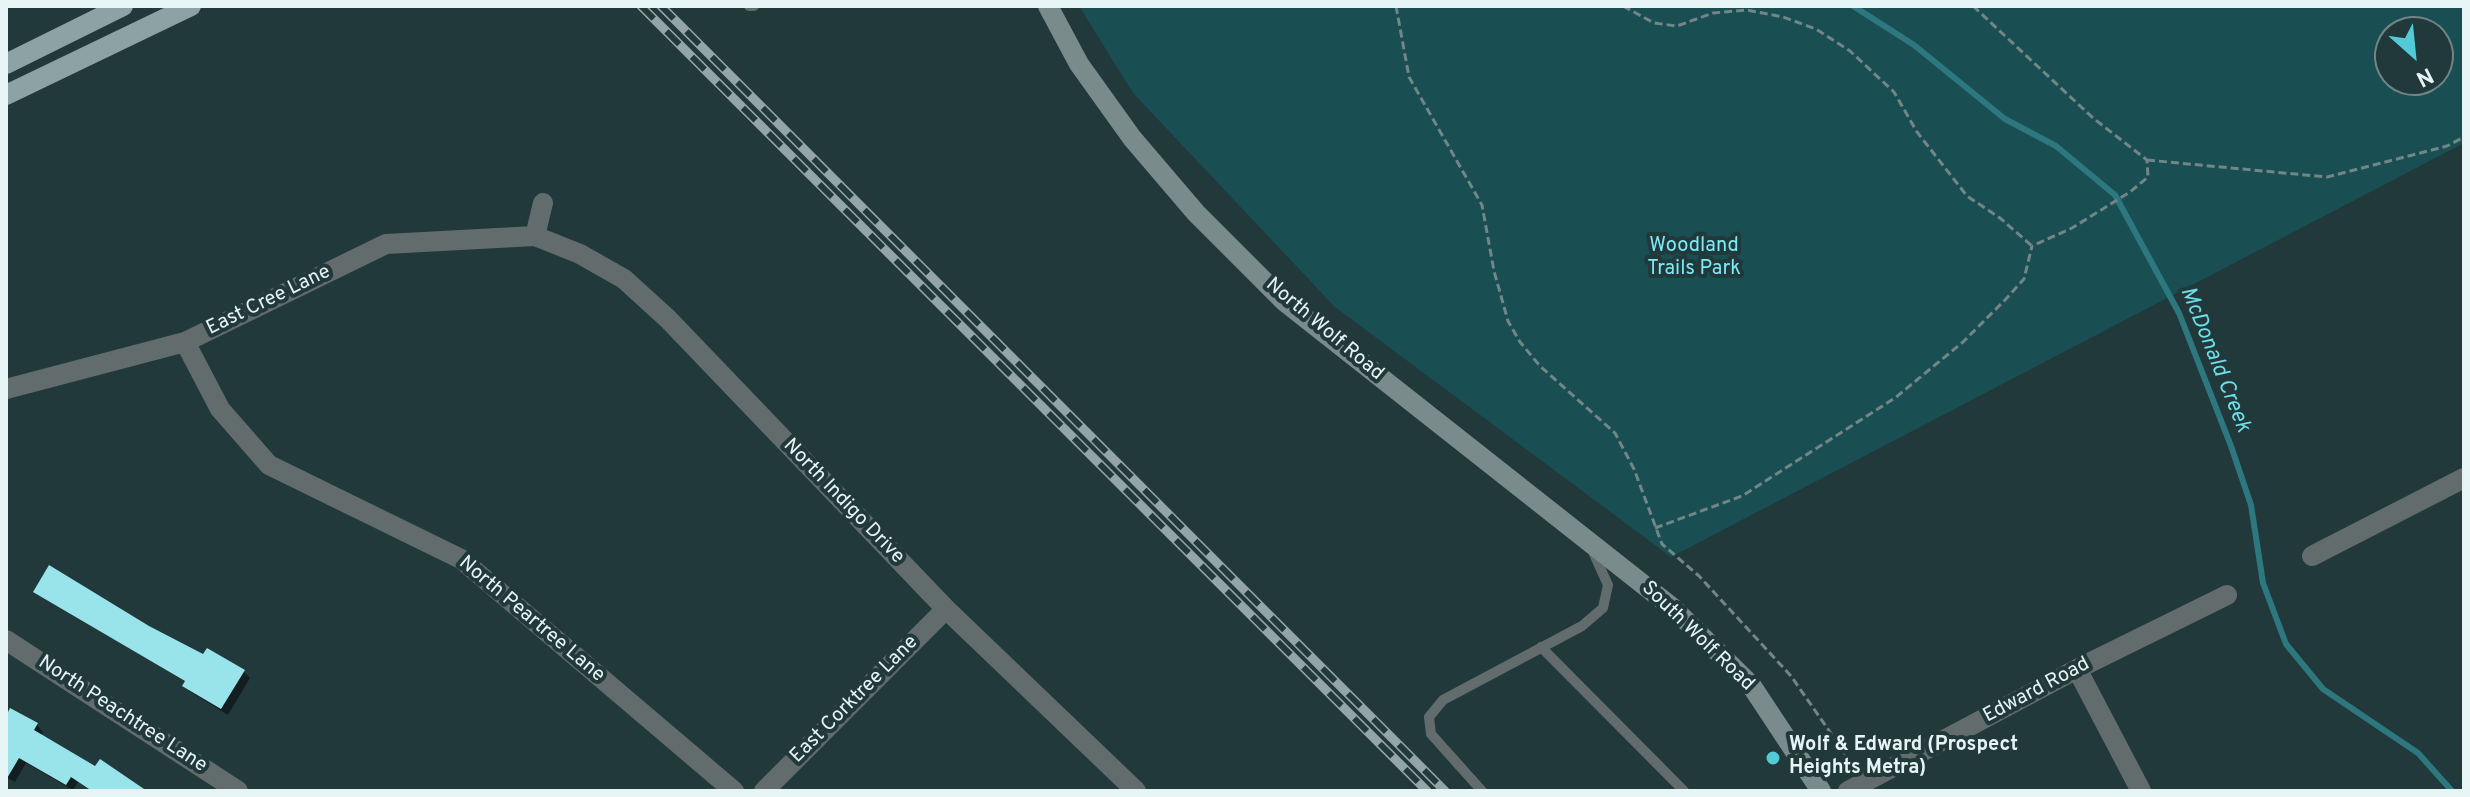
<!DOCTYPE html>
<html>
<head>
<meta charset="utf-8">
<style>
  body { margin:0 }
  #map { position:relative; width:2470px; height:797px; overflow:hidden; background:#22393b; font-family:Overpass,sans-serif }
  canvas { display:block }
  .frame { position:absolute; inset:0; border:8px solid #e7f4f6; pointer-events:none }
  .north { position:absolute; left:2374px; top:16px; width:80px; height:80px; box-sizing:border-box; background:#22393b; border:2px solid #718486; border-radius:50%; rotate:153deg; font-size:22px; font-weight:700; line-height:32px; text-align:center; color:#e7f4f6 }
  .north::after { content:''; display:block; margin:auto; width:28px; height:36px; background:#52cbd7; clip-path:polygon(50% 0,100% 100%,50% 72%,0 100%) }
</style>
</head>
<body>
<div id="map">
<canvas width="2470" height="797"></canvas>
<div class="frame"></div>
<div class="north">N</div>
</div>
<script>
const context = document.querySelector('canvas').getContext('2d');
context.lineJoin = 'round';
function fill(path, color) { context.fillStyle = color; context.fill(path, 'evenodd'); }
const shape = rows => new Path2D(rows.map(r => 'M' + r).join(''));
function strokePath(path, color, width, dash) { context.strokeStyle = color; context.lineWidth = width; context.lineCap = dash ? 'butt' : 'round'; context.setLineDash(dash || []); context.stroke(path); }
function drawText(font, color, halo, rows, align = 'center') {
  context.font = font + ' Overpass,sans-serif'; context.lineWidth = 8; context.setLineDash([]); context.textBaseline = 'middle'; context.strokeStyle = halo; context.fillStyle = color; for (const [text, x, y, turn = 0] of rows) {
    context.save(); context.translate(x, y); context.rotate((+turn || 0) * Math.PI / 180); context.textAlign = isNaN(turn) ? turn : align; if (halo) context.strokeText(text, 0, 0); context.fillText(text, 0, 0); context.restore();
  }
}
fill(shape([
  [1079,6,2464,6,2464,143,1671,557,1335,307,1133,93],
  [2390,32,2438,32,2438,80,2390,80]
]), '#194e53');
fill(shape([
  [36,592,148,627,204,657,244,672,250,678,228,715,191,692,184,686,186,682],
  [6,713,37,725,43,732,41,736,96,769,145,791,92,791,78,782,73,790,26,763,15,782,6,777]
]), '#0007');
strokePath(shape([
  [1853,6,1914,45,2005,119,2056,146,2115,195,2179,313,2231,446,2251,505,2263,583,2286,644,2323,689,2418,753,2452,791]
]), '#2d777e', 6);
fill(shape([
  [49,565,149,626,203,654,207,648,245,670,221,709,182,686,185,681,33,592],
  [10,708,38,723,34,730,95,766,100,759,147,791,92,791,71,777,66,785,19,758,6,780,6,716]
]), '#99e3ea');
strokePath(shape([
  [1396,6,1409,77,1482,205,1494,271,1508,321,1520,342,1540,366,1615,433,1634,469,1662,544,1699,576,1791,676,1855,768],
  [1623,6,1654,23,1677,26,1713,13,1747,10,1783,17,1816,29,1850,51,1894,92,1917,132,1967,196,2000,218,2032,246],
  [1973,6,2093,118,2147,160,2148,177,2130,192,2072,228,2032,246],
  [2147,160,2327,177,2447,146,2464,137],
  [1655,528,1742,496,1895,398,1963,342,2005,300,2024,279,2032,246]
]), '#728587', 3, [8, 4]);
strokePath(shape([
  [749,6,754,6],
  [1541,647,1684,791],
  [1482,791,1431,734,1429,717,1443,700,1582,626,1603,608,1608,585,1594,554]
]), '#626c6d', 10);
strokePath(shape([
  [535,236,543,203],
  [185,342,220,409,269,465,461,559,734,791],
  [6,389,185,342,386,244,535,236,580,254,624,279,668,319,946,609,1136,791],
  [2312,556,2464,478],
  [6,640,238,791],
  [2077,669,2141,791],
  [764,791,946,609],
  [1848,791,2077,669,2227,595]
]), '#626c6d', 20);
strokePath(shape([
  [1048,6,1079,64,1132,138,1196,213,1285,302,1673,608,1751,685,1821,791]
]), '#7a8b8c', 20);
strokePath(shape([
  [6,64,123,6],
  [6,95,191,6]
]), '#8da2a4', 20);
const rail = shape([
  [641,6,1427,791],
  [661,6,1445,791]
]);
strokePath(rail, '#94a5a7', 9);
strokePath(rail, '#22393b', 6, [18]);
for (const [x, y, r, color] of [
  [1773,758,8,"#52cbd7"]
]) { const dot = new Path2D(); dot.arc(x, y, r, 0, 2 * Math.PI); context.fillStyle = color; context.fill(dot); strokePath(dot, '#22393b', 3); }
drawText('20px', '#7cebf6', '#22393b', [
  ["Woodland",1694,247],
  ["Trails Park",1694,270]
]);
drawText('20px', '#e7f4f6', '#22393b', [
  ["East Cree Lane",269,301,-26],
  ["North Wolf Road",1324,330,40],
  ["North Indigo Drive",843,502,46],
  ["North Peartree Lane",531,620,40],
  ["South Wolf Road",1697,637,44],
  ["Edward Road",2037,691,-28],
  ["East Corktree Lane",855,700,-45],
  ["North Peachtree Lane",122,715,33]
]);
drawText('bold 20px', '#e7f4f6', '#22393b', [
  ["Wolf & Edward (Prospect",1789,746],
  ["Heights Metra)",1789,769]
], 'left');
drawText('italic 22px', '#6edee8', '#22393b', [
  ["McDonald Creek",2214,360,68]
]);
</script>
</body>
</html>
